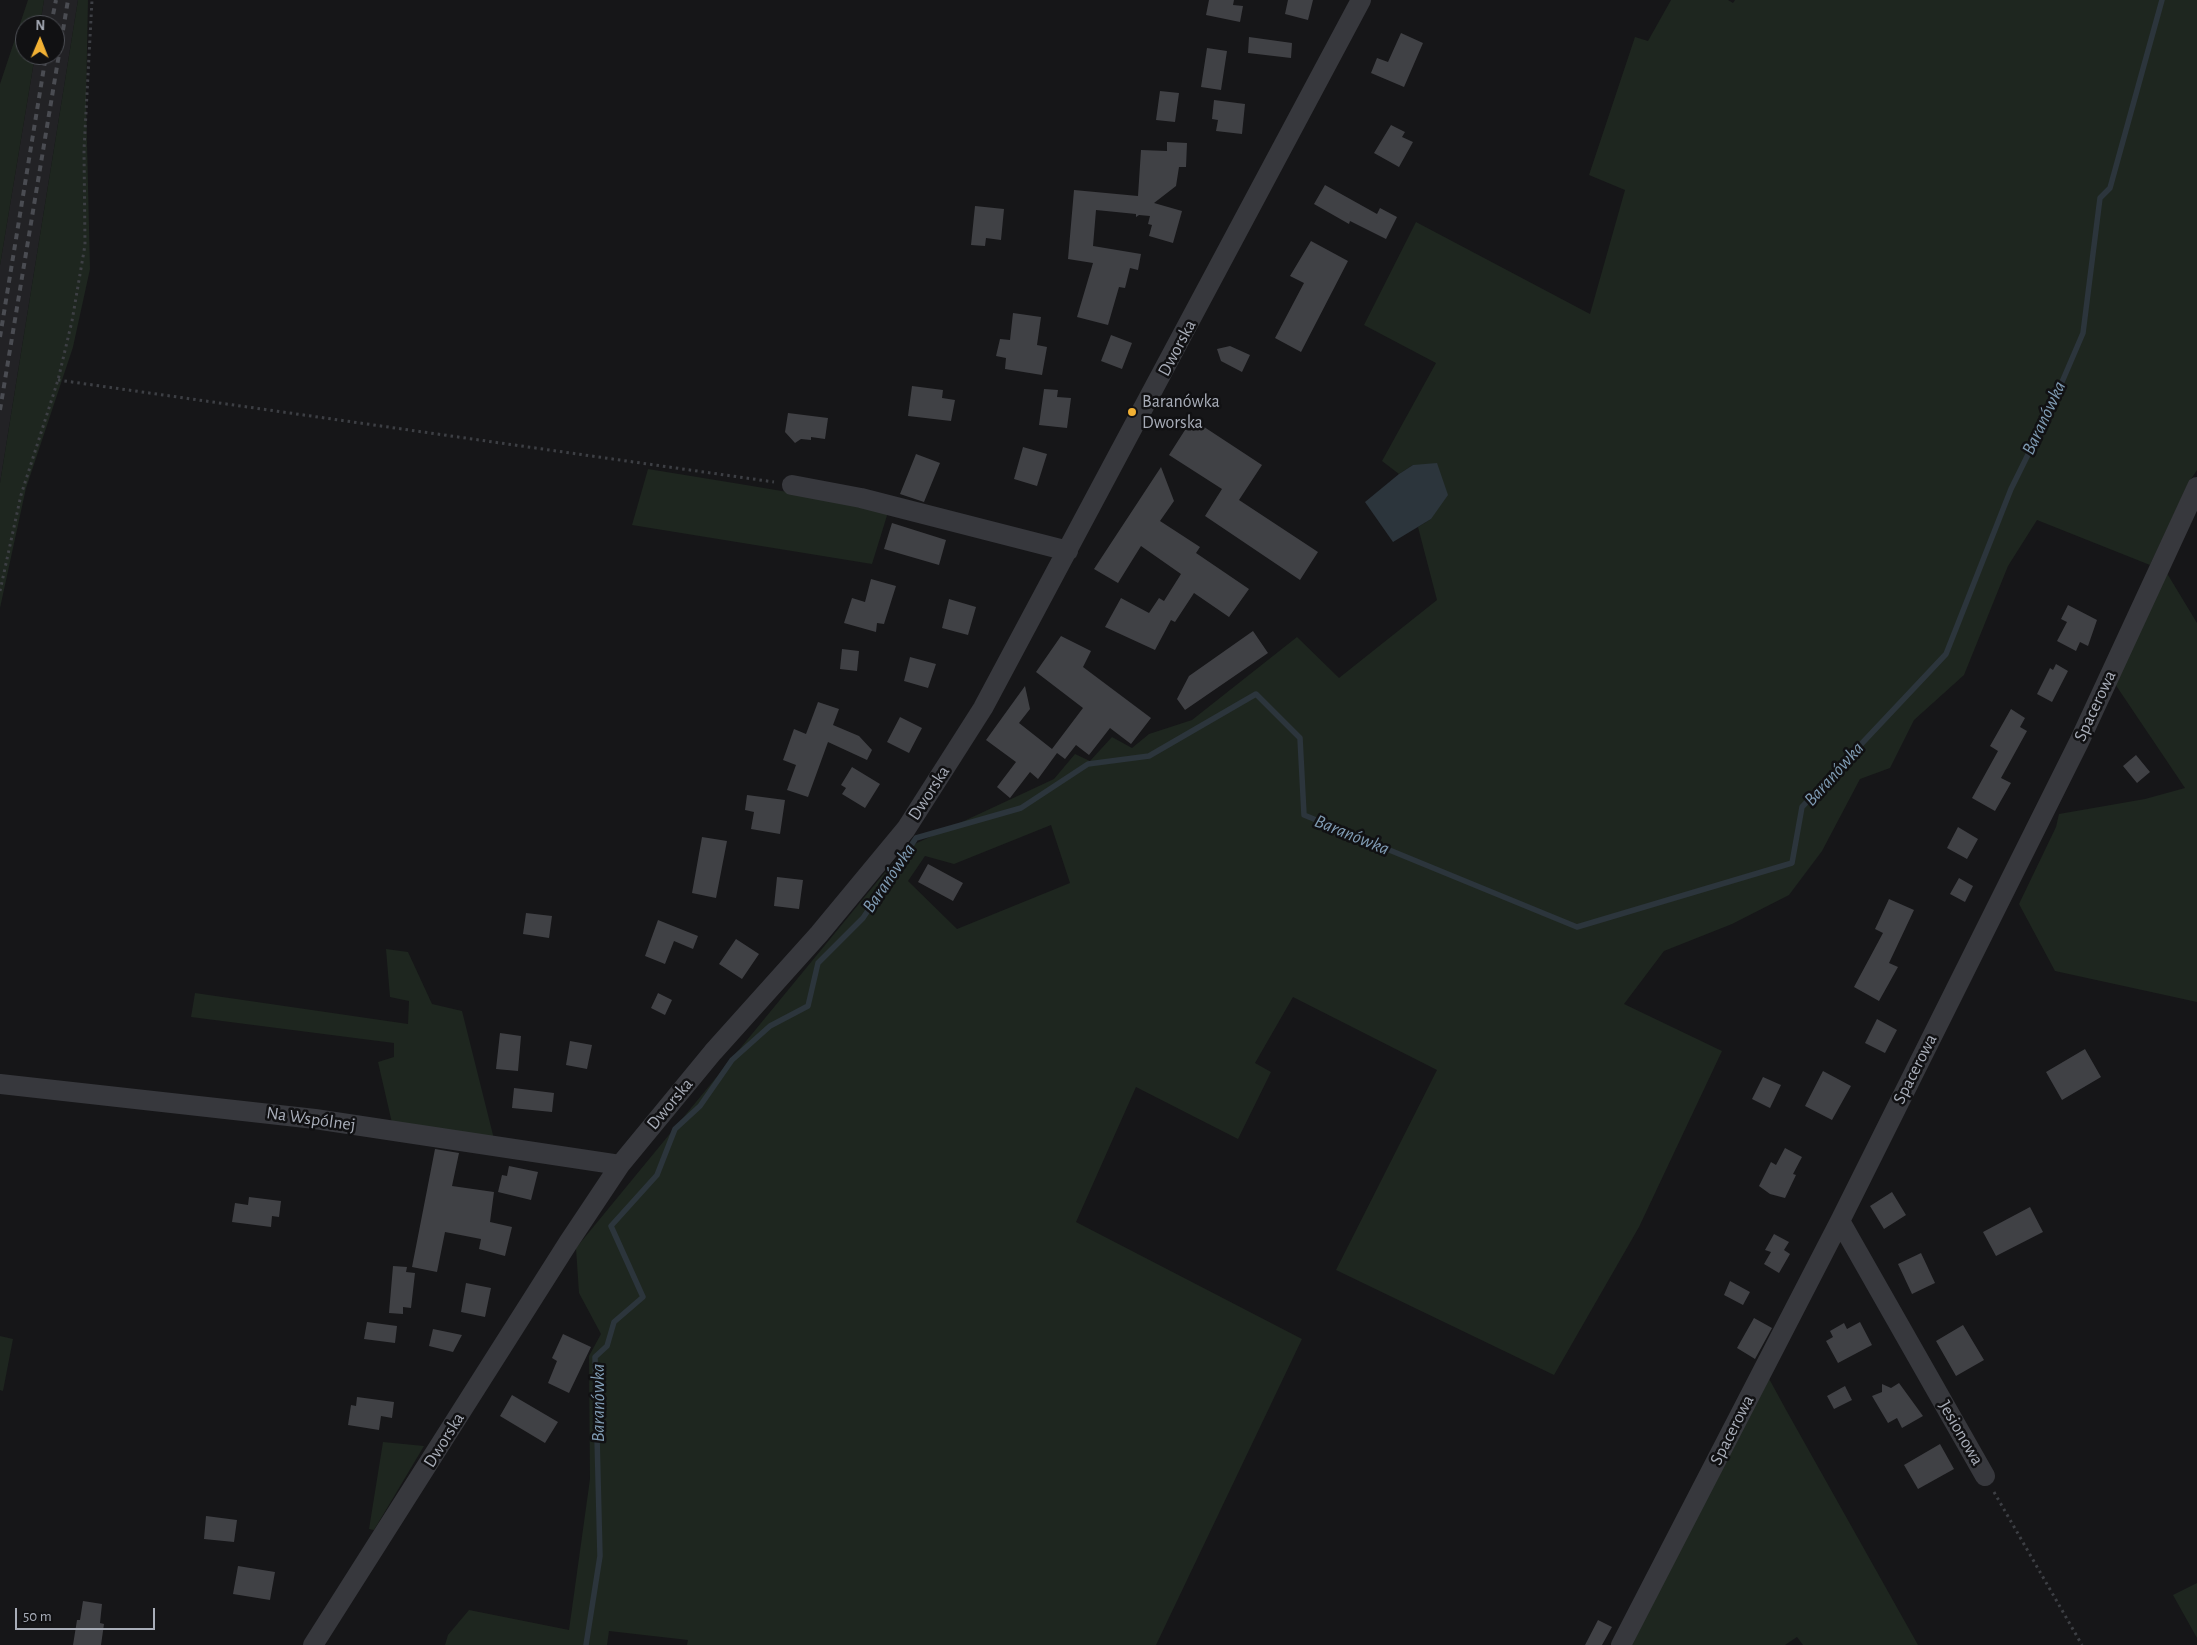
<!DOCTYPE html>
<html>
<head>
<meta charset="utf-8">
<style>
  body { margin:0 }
  #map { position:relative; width:2197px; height:1645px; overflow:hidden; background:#161618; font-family:"Alegreya Sans",sans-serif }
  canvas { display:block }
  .north { position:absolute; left:15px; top:15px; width:50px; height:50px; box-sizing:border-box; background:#111113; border:1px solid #4d4f55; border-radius:50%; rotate:1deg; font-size:14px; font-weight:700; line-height:20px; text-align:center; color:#a8adb8 }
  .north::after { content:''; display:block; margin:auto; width:18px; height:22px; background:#f2b134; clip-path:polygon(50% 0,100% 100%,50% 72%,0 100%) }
  .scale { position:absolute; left:15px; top:1608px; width:140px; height:22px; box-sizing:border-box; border:2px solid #a8adb8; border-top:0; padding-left:6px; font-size:15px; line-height:18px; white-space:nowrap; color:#a8adb8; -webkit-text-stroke:4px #111113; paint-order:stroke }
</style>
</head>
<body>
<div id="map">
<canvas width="2197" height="1645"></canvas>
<div class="north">N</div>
<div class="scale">50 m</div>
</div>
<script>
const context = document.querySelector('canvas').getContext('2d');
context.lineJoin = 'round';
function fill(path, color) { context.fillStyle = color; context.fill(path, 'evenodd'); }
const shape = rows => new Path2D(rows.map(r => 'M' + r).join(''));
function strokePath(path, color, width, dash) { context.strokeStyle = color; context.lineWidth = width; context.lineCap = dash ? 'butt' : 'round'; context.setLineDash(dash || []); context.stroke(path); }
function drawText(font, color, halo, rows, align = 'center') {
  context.font = font + ' "Alegreya Sans",sans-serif'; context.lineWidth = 5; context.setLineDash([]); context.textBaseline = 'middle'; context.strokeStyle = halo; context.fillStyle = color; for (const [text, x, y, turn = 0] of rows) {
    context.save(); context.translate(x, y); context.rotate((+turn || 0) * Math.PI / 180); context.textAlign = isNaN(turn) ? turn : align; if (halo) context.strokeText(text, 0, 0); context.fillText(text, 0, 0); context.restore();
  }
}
fill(shape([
  [44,0,78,0,0,483,0,265,35,55,55,55,55,25,40,25]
]), '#222225');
fill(shape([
  [28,0,44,0,40,25,25,25,25,55,35,55,0,265,0,84],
  [78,0,88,0,86,99,90,269,73,347,26,488,0,608,0,483],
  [1671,0,1728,0,1733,3,1735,0,2197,0,2197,470,2188,484,2150,565,2037,520,2008,566,1964,675,1914,720,1890,768,1860,779,1822,851,1789,895,1732,924,1664,951,1624,1004,1722,1051,1639,1227,1554,1375,1336,1270,1437,1070,1293,997,1255,1063,1271,1072,1238,1139,1136,1087,1076,1222,1302,1339,1156,1645,687,1645,688,1640,609,1631,607,1645,445,1645,448,1635,469,1610,569,1630,590,1479,589,1356,601,1334,579,1293,576,1248,904,849,1054,779,1075,754,1090,761,1112,737,1132,748,1149,734,1192,720,1297,637,1339,678,1437,600,1418,527,1431,519,1413,465,1399,474,1382,461,1436,363,1364,325,1416,222,1590,314,1625,190,1589,175,1635,37,1648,41],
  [1051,825,1070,883,957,929,908,881,925,856,954,864],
  [648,469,740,484,889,509,872,564,632,525],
  [2165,570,2197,623,2197,1002,2055,971,2019,904,2056,827,2059,814,2145,799,2185,788,2115,684],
  [386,949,408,952,432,1004,462,1011,494,1139,392,1123,378,1062,394,1057,394,1043,191,1017,195,993,408,1024,409,1001,390,997],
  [0,1336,13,1339,3,1391,0,1390],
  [1767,1375,1785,1408,1918,1645,1803,1645,1797,1637,1785,1645,1630,1645],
  [383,1442,424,1446,374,1530,369,1529],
  [2197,1583,2197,1638,2173,1595]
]), '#1e261f');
fill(shape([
  [1437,463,1448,495,1431,519,1393,542,1365,502,1399,474,1413,465]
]), '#2c353c');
strokePath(shape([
  [586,1645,600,1556,595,1357,607,1346,614,1322,643,1297,611,1226,657,1175,675,1129,700,1106,732,1060,770,1026,808,1006,818,963,863,918,916,838,1021,808,1088,764,1149,756,1256,694,1300,738,1304,815,1577,927,1792,863,1802,807,1946,654,2011,489,2050,410,2083,333,2100,198,2110,188,2162,0]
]), '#2c353c', 5.5);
fill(shape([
  [1209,0,1234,0,1233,5,1243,6,1240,22,1206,15],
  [1288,0,1313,0,1308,20,1285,14],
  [1401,33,1423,43,1404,87,1371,73,1377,58,1388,62],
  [1249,37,1292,43,1291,58,1248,53],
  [1207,48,1227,51,1221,90,1201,87],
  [1160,91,1179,93,1175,122,1156,120],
  [1214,100,1245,104,1242,134,1216,131,1218,120,1212,119],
  [1391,125,1405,132,1402,137,1413,142,1399,167,1374,153],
  [1167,142,1187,143,1186,167,1179,167,1176,186,1154,203,1182,211,1173,243,1149,236,1152,225,1148,224,1150,216,1139,215,1136,217,1136,214,1096,210,1093,246,1141,254,1138,270,1130,268,1125,288,1119,287,1108,325,1077,317,1093,263,1068,259,1074,190,1138,196,1141,150,1167,151],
  [1325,185,1377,214,1380,208,1397,217,1386,239,1350,221,1349,224,1314,204],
  [975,206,1004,209,1001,240,986,238,985,246,971,245],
  [1311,241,1348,261,1301,352,1275,338,1304,283,1290,276],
  [1013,313,1041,317,1037,345,1047,347,1042,375,1005,369,1006,358,996,356,1000,339,1010,340],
  [1111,335,1132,343,1122,369,1101,361],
  [1230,346,1250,355,1242,372,1221,361,1217,349],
  [912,386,943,390,942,398,955,400,951,421,908,416],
  [1044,389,1058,390,1057,397,1071,398,1067,428,1039,425],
  [788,413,828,418,825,439,811,437,811,440,801,439,795,443,785,432],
  [1192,419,1262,465,1239,500,1318,552,1300,580,1205,516,1222,489,1169,455],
  [1023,447,1047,454,1037,486,1014,479],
  [916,454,940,463,924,502,900,494],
  [1161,467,1174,501,1160,521,1200,547,1196,553,1249,589,1229,617,1194,593,1175,622,1171,620,1155,650,1105,627,1121,598,1149,613,1159,598,1164,601,1181,574,1141,546,1118,583,1094,569],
  [892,523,946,540,939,565,884,549],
  [871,579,896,586,884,624,877,623,876,632,844,623,852,598,865,602],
  [949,599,976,607,968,635,942,628],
  [2068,605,2097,620,2088,646,2080,642,2076,651,2057,641,2067,622,2061,619],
  [1253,631,1268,653,1185,710,1177,699,1189,676],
  [1061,636,1091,651,1083,667,1151,718,1131,744,1110,728,1089,755,1076,745,1065,759,1057,753,1038,779,1030,772,1010,798,997,787,1016,762,986,740,1025,686,1030,709,1019,723,1052,749,1083,708,1036,672],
  [842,649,859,651,857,671,840,669],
  [910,657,936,664,928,688,904,681],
  [2056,664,2068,671,2052,702,2037,694,2050,668,2053,670],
  [818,702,839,709,833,725,859,736,872,750,867,760,828,742,808,797,787,790,796,765,783,760,794,729,806,734],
  [2011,709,2025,718,2020,727,2027,731,2001,778,2011,783,1995,811,1972,798,1998,751,1990,746],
  [900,717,922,728,909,753,887,742],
  [2136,755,2150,772,2137,783,2123,766],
  [852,767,880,784,865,808,842,794,846,788,841,785],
  [747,795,785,800,780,834,751,829,754,812,745,810],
  [1958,827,1978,839,1967,859,1947,848],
  [702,837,727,841,716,898,692,893],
  [928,864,963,883,953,901,918,882],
  [777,877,803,880,799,909,774,906],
  [1959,878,1973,886,1965,902,1950,894],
  [1889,899,1914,910,1889,963,1898,967,1879,1001,1854,987,1883,933,1875,929],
  [526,913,552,916,549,938,523,934],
  [658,920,698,936,693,949,674,941,665,964,645,956],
  [736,939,759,954,742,979,719,964],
  [658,993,672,1000,665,1015,651,1008],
  [1877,1019,1897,1030,1885,1053,1865,1043],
  [500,1033,521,1036,518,1071,496,1069],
  [570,1041,592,1045,587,1069,566,1065],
  [2085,1049,2101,1077,2062,1100,2046,1072],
  [1823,1071,1851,1086,1832,1120,1805,1106],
  [1763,1077,1781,1085,1770,1108,1752,1099],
  [514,1088,554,1093,552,1112,512,1108],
  [1785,1148,1802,1157,1793,1174,1796,1175,1785,1198,1770,1194,1759,1186,1771,1162,1776,1165],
  [435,1149,459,1153,452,1186,494,1192,490,1222,512,1227,505,1256,479,1249,481,1239,445,1232,437,1272,412,1267],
  [509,1166,538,1172,531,1200,498,1192,502,1175,507,1176],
  [1892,1192,1906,1215,1884,1229,1870,1206],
  [249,1197,281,1201,279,1217,272,1216,271,1227,232,1222,235,1203,248,1205],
  [2030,1207,2043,1232,1996,1256,1983,1232],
  [1774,1234,1789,1242,1784,1250,1790,1254,1779,1273,1764,1264,1771,1252,1765,1250],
  [1921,1253,1935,1283,1912,1294,1898,1264],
  [393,1266,407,1267,406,1272,415,1273,411,1308,403,1307,403,1314,389,1313],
  [1730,1281,1750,1292,1743,1305,1724,1295],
  [466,1283,491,1288,485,1317,461,1312],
  [1754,1318,1772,1328,1755,1359,1737,1348],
  [367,1322,397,1326,395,1343,364,1339],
  [1860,1322,1872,1345,1838,1363,1826,1341,1833,1337,1830,1331,1844,1323,1847,1329],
  [1963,1325,1984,1360,1956,1376,1936,1341],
  [433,1329,462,1335,453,1352,429,1346],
  [563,1334,591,1347,569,1393,548,1383,557,1361,552,1358],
  [1899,1383,1923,1416,1902,1428,1897,1418,1888,1423,1872,1396,1882,1392,1882,1384,1891,1388],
  [1845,1386,1852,1400,1834,1409,1827,1396],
  [512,1395,558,1422,545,1443,500,1416],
  [357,1397,394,1402,392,1418,381,1416,379,1430,348,1425,351,1405,356,1406],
  [1940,1444,1954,1469,1918,1489,1904,1465],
  [206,1516,237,1520,234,1542,204,1539],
  [238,1566,275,1572,270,1600,233,1594],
  [83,1601,102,1604,100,1623,104,1624,101,1645,73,1645,77,1620,80,1620],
  [1598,1620,1612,1627,1602,1645,1585,1645]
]), '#404145');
strokePath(shape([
  [58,380,774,482],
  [0,591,21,495,58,380,72,321,85,245,84,150,92,0],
  [1994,1492,2082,1645]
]), '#3d3f44', 3, [2.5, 4]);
strokePath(shape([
  [792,485,861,498,1068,551],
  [0,1084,315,1119,620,1165],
  [1840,1221,1985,1476],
  [313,1645,568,1243,620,1165,713,1052,819,934,906,829,983,708,1361,0],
  [1621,1645,1840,1221,2079,742,2197,487]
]), '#37383d', 20);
strokePath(shape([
  [51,25,56,0],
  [0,337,46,55],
  [0,410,68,0]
]), '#4a4c52', 4, [6, 5]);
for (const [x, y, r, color] of [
  [1132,412,5,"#f2b134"]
]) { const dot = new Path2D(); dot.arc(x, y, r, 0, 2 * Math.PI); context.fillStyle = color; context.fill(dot); strokePath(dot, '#111113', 2); }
drawText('18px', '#a8adb8', '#111113', [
  ["Dworska",1177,348,-62],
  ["Spacerowa",2095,706,-65],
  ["Dworska",929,793,-57],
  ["Spacerowa",1915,1069,-63],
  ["Dworska",670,1104,-50],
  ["Na Wspólnej",311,1119,8],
  ["Spacerowa",1732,1430,-63],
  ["Jesionowa",1961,1433,60],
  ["Dworska",444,1440,-58]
]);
drawText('18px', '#a8adb8', '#111113', [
  ["Baranówka",1142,402],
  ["Dworska",1142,423]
], 'left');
drawText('italic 19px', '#7f9bb3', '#111113', [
  ["Baranówka",2044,418,-65],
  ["Baranówka",1834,774,-48],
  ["Baranówka",1352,835,22],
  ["Baranówka",889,878,-56],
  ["Baranówka",598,1403,-90]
]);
</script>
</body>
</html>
